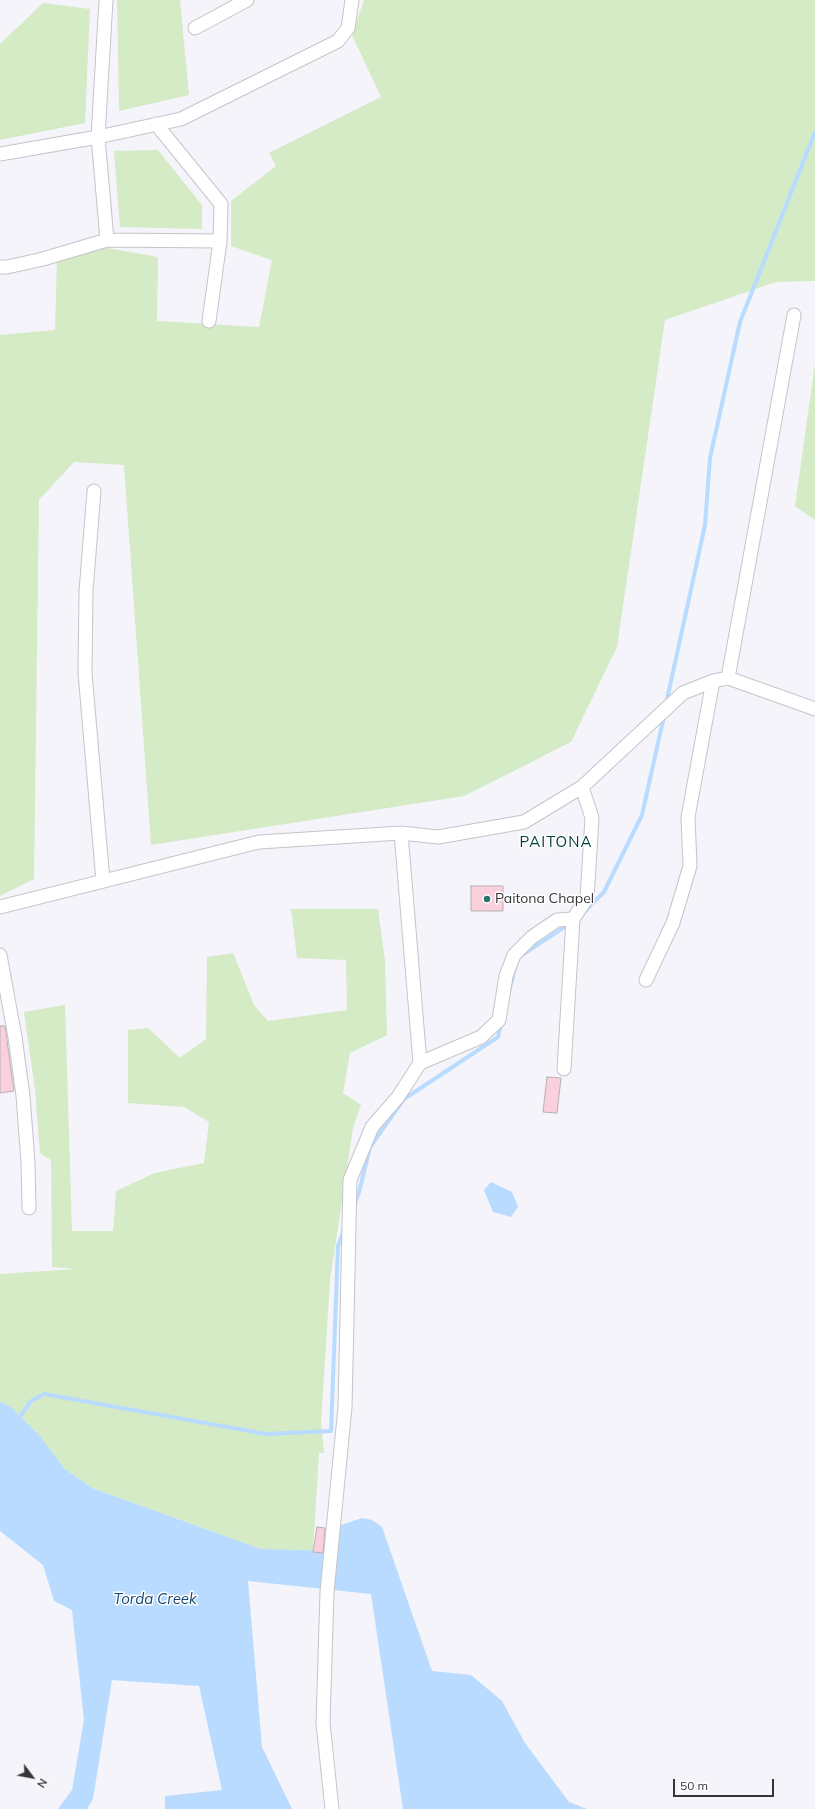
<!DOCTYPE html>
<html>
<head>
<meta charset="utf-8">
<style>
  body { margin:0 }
  #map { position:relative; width:815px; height:1809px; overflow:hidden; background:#f4f4fa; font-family:Mulish,sans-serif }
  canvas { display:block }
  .north { position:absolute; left:12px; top:1757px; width:40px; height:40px; -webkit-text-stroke:3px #fff; paint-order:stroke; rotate:122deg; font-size:11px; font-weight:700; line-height:16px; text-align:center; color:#353437 }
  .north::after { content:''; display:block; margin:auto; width:14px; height:18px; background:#353437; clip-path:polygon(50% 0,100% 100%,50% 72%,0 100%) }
  .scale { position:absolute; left:673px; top:1779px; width:101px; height:18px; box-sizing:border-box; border:2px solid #353437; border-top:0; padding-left:5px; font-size:12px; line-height:14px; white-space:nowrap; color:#353437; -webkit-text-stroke:3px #fff; paint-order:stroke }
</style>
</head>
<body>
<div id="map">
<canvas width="815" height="1809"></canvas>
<div class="north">N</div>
<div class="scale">50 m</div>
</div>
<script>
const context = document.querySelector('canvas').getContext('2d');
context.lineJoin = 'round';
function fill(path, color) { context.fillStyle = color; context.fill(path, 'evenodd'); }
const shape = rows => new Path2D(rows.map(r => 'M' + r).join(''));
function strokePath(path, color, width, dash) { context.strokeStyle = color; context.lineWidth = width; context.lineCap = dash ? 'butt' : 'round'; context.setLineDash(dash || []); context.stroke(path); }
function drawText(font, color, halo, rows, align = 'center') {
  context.font = font + ' Mulish,sans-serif'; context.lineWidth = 3; context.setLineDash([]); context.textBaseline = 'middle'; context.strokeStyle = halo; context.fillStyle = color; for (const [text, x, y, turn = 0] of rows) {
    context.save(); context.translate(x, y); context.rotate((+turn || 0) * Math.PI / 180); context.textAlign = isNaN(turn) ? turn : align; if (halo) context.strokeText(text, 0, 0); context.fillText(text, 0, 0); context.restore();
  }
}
fill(shape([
  [117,0,180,0,189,95,119,111],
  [364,0,815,0,815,281,776,282,665,320,617,647,571,742,464,796,151,845,124,465,74,462,39,500,34,879,0,896,0,335,55,330,57,259,107,248,158,257,157,321,259,327,272,260,231,246,231,201,276,166,269,153,381,97,352,35],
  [43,3,90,9,85,123,0,140,0,44],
  [158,150,202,205,202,229,120,227,114,151],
  [815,363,815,520,795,506],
  [291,909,378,909,385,961,387,1035,350,1053,343,1093,361,1105,353,1128,330,1280,321,1423,324,1453,319,1453,313,1551,261,1549,92,1488,65,1469,39,1435,11,1407,0,1401,0,1274,76,1269,52,1267,51,1160,40,1153,35,1089,24,1012,65,1005,72,1231,113,1231,116,1191,155,1173,204,1163,209,1122,184,1107,128,1103,128,1030,148,1028,180,1058,206,1039,207,957,233,953,254,1005,268,1021,347,1010,346,960,297,958]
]), '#d4ebc5');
fill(shape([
  [491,1182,512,1192,518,1207,511,1217,493,1212,484,1190],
  [0,1401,11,1407,39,1435,65,1469,92,1488,261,1549,336,1551,341,1525,362,1518,372,1520,382,1527,432,1671,471,1675,502,1701,525,1743,569,1802,587,1809,403,1809,371,1594,248,1581,262,1747,292,1809,165,1809,165,1796,222,1790,199,1686,112,1680,93,1799,87,1809,58,1809,72,1790,84,1720,72,1610,54,1601,43,1565,0,1531]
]), '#b9dbff');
strokePath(shape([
  [666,704,705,525,710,458,740,322,815,132],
  [584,912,604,892,642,815,664,716],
  [522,955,569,924],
  [510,988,515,968],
  [355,1203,359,1192,370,1147,404,1099,498,1037,501,1024],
  [17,1419,20,1417,31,1401,44,1394,266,1434,331,1431,338,1246,344,1230]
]), '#b9dbff', 4);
const building = shape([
  [471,886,503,886,503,911,471,911,471,886],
  [0,1026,5,1026,14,1091,0,1093,0,1026],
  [547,1077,561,1078,557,1113,543,1112,547,1077],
  [317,1527,325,1528,323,1553,313,1552,317,1527]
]);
fill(building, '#fad0dc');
strokePath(building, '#b7afb1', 1);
const minor = shape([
  [106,0,98,137,107,240],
  [195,28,247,0],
  [156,124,221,204,220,241,209,321],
  [0,154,98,137,181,119,338,41,348,28,352,0],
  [0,267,7,267,43,259,107,240,220,241],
  [94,491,86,591,85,673,103,881],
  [728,678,794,315],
  [0,907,259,842,401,833,438,837,524,822,582,787,683,693,713,681,728,678,815,709],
  [0,955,15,1037,23,1096,28,1162,29,1208],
  [646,980,673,923,690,866,688,817,713,681],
  [420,1063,481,1037,499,1020,506,976,514,955,532,937,557,920,573,919,587,898,592,818,582,787],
  [564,1069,573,919],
  [332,1809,323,1723,327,1592,345,1407,350,1180,372,1127,398,1097,420,1063,401,833]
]);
strokePath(minor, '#c4c4ca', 15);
strokePath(minor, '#fff', 13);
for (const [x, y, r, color] of [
  [487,899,4,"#2a736d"]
]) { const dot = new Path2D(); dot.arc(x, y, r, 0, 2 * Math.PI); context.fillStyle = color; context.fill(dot); strokePath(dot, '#fff', 1.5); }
drawText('14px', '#353437', '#fff', [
  ["Paitona Chapel",495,899]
], 'left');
context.letterSpacing = '1px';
drawText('15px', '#00423e', '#fff', [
  ["PAITONA",556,842]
]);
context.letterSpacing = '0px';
drawText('italic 15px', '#154672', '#fff', [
  ["Torda Creek",155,1599]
]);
</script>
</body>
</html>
